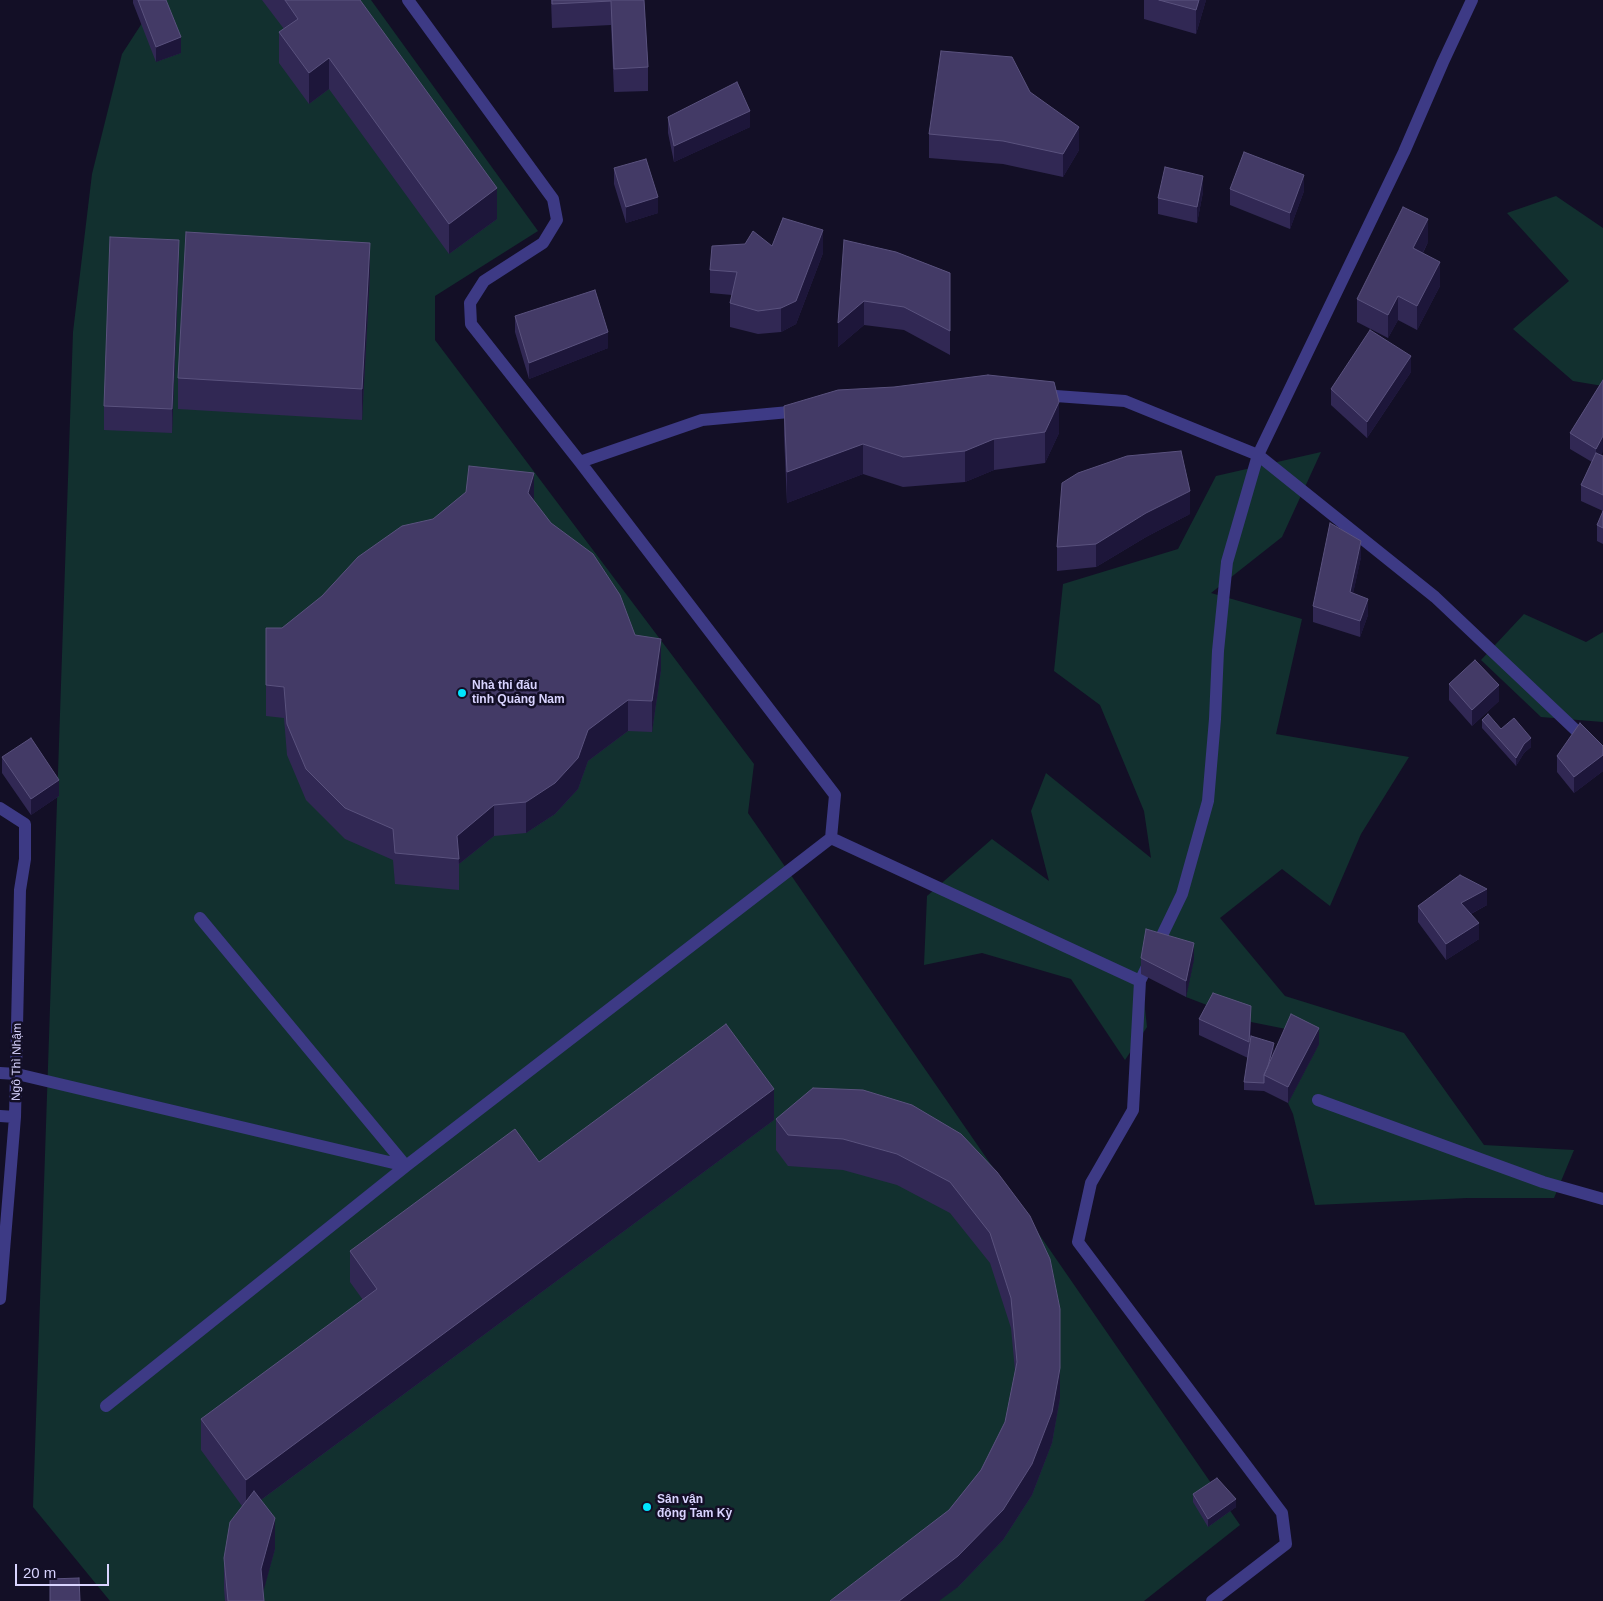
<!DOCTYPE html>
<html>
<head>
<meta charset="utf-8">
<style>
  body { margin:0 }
  #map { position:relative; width:1603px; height:1601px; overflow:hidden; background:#130f26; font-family:Helvetica,sans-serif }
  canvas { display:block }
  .scale { position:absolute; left:15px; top:1564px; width:94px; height:22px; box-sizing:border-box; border:2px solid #d9d4ff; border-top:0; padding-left:6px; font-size:15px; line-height:18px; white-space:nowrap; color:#d9d4ff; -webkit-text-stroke:4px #130f26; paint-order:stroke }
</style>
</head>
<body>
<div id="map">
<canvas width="1603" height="1601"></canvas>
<div class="scale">20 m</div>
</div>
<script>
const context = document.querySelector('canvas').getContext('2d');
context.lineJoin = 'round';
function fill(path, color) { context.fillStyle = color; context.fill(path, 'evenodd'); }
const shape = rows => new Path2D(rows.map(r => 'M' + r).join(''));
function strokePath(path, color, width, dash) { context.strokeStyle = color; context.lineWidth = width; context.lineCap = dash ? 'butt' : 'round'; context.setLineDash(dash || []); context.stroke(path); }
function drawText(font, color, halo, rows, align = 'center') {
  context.font = font + ' Helvetica,sans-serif'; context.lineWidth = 5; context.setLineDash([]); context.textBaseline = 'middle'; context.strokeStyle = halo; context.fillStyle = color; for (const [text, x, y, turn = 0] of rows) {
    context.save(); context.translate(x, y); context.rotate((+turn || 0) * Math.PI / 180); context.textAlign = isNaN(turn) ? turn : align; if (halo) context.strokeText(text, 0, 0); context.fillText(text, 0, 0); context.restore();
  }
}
fill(shape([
  [157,0,371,0,538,231,435,296,435,340,754,764,748,813,1240,1525,1144,1601,110,1601,33,1507,73,332,92,174,122,54],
  [1556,196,1603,228,1603,386,1573,381,1513,329,1569,281,1507,213],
  [1321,452,1282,537,1211,593,1302,619,1276,734,1409,757,1361,834,1330,906,1282,869,1220,918,1285,996,1404,1033,1484,1145,1574,1150,1554,1198,1467,1198,1315,1205,1293,1114,1288,1103,1319,1044,1291,1030,1251,1022,1186,997,1194,959,1141,974,1147,1027,1125,1060,1071,979,982,953,924,965,927,896,992,839,1049,881,1031,811,1046,773,1151,858,1144,811,1100,705,1054,671,1063,584,1178,549,1216,476],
  [1524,614,1586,642,1603,632,1603,722,1541,717,1481,660]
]), '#12302f');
strokePath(shape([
  [1472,0,1443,62,1404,152,1258,455,1435,597,1603,756],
  [1042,395,1125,401,1258,455,1227,562,1218,651,1215,719,1208,801,1182,894,1140,981,1133,1110,1091,1183,1078,1242,1282,1513,1286,1544,1212,1601],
  [580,462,702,420,800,411],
  [0,808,25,824,25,859,20,890,15,1117,0,1299],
  [831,838,1140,981],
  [0,1073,17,1074,406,1166,831,838,835,795,580,462,471,324,470,303,484,281,543,243,557,220,553,199,408,0],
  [1318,1100,1543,1182,1603,1199],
  [0,1116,15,1117],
  [106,1406,406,1166,200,918]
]), '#3d3a85', 12);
fill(shape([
  [133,0,166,0,181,53,156,62,133,3],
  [262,0,360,0,497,219,449,254,329,89,309,104,279,63,279,32,284,29],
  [551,0,644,0,648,67,648,91,614,92,611,25,552,28],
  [1144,0,1206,0,1196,34,1144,19],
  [1030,92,1079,150,1063,177,1003,164,929,158,929,134],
  [668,117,750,127,674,162,668,133],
  [614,168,658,213,626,223,614,184],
  [1230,189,1304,191,1290,229,1230,205],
  [1203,192,1197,223,1158,214,1158,198],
  [1428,242,1423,253,1440,286,1417,330,1398,320,1388,338,1357,322,1357,299],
  [772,246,823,253,796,324,781,332,758,334,730,327,730,303,732,295,710,293,710,270],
  [896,252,950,273,950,355,904,330,864,325,838,347,838,323],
  [179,264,172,433,104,430,104,406],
  [370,274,362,420,178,409,178,378],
  [515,316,608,348,529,379,515,332],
  [1411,372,1367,438,1331,405,1331,389],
  [1603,380,1601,456,1603,456,1603,544,1597,541,1597,525,1603,511,1581,501,1581,485,1592,462,1570,449,1570,433],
  [784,406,1059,433,1045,463,994,470,965,482,903,487,863,474,787,503,784,436],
  [534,502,661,670,652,732,628,731,588,761,578,789,555,814,526,833,494,836,459,864,459,890,395,884,393,860,345,839,306,800,287,755,284,718,266,716,266,628,282,628],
  [1190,514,1146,537,1096,567,1057,571,1057,547],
  [1361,557,1353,593,1368,615,1360,637,1313,622,1313,606],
  [1449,684,1499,701,1472,726,1449,700],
  [1482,720,1501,729,1531,747,1524,753,1516,766,1482,728],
  [1603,746,1603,771,1574,793,1557,772,1557,756],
  [2,757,59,796,31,815,2,773],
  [1487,905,1471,914,1479,939,1446,960,1418,922,1418,906],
  [1141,958,1194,959,1186,997,1141,974],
  [1199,1019,1251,1022,1250,1041,1274,1052,1273,1056,1319,1044,1288,1103,1264,1091,1244,1090,1244,1082,1248,1058,1199,1035],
  [776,1119,961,1134,1060,1398,1052,1443,1032,1495,1003,1540,958,1587,949,1510,981,1470,1005,1422,1015,1371,1011,1328,990,1263,950,1213,897,1185,843,1170,788,1166,776,1150],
  [774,1120,261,1500,275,1549,263,1591,264,1601,225,1601,224,1589,224,1558,242,1506,201,1450,201,1419,363,1300,350,1282,350,1251,539,1162],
  [1193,1494,1236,1507,1208,1527,1193,1502]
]), '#312854');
fill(shape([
  [1199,0,1206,0,1196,34,1196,10],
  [181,37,181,53,156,62,156,47],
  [329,58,329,89,309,104,309,73],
  [750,111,750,127,674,162,674,146],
  [1079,127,1079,150,1063,177,1063,154],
  [1304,175,1304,191,1290,229,1290,213],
  [1203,176,1203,192,1197,223,1197,207],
  [497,188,497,219,449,254,449,224],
  [658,197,658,213,626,223,626,207],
  [1428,219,1428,242,1413,272,1413,248],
  [823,230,823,253,796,324,781,332,781,308],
  [179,240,179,264,172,433,172,409],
  [370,243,370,274,362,420,362,389],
  [1440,262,1440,286,1417,330,1417,306],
  [1398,296,1398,320,1388,338,1388,315],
  [864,301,864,325,838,347,838,323],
  [608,332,608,348,529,379,529,363],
  [1411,356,1411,372,1367,438,1367,422],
  [1059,402,1059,433,1045,463,1045,432],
  [1603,436,1603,452,1596,465,1596,449],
  [994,439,994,470,965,482,965,451],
  [863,444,863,474,787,503,787,472],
  [534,473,534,504,528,493],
  [1190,491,1190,514,1146,537,1096,567,1096,544,1146,513],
  [1361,541,1361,557,1350,608,1350,592],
  [1368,599,1368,615,1360,637,1360,621],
  [661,639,661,670,652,732,652,701],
  [1499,685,1499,701,1472,726,1472,710],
  [628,700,628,731,588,761,578,789,555,814,526,833,526,802,588,730],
  [1531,738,1531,747,1524,753,1516,766,1516,758,1524,744],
  [1603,755,1603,771,1574,793,1574,777],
  [59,780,59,796,31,815,31,799],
  [494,805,494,836,459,864,457,836],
  [1487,889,1487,905,1461,919,1461,903],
  [1479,923,1479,939,1446,960,1446,944],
  [1194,943,1194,959,1186,997,1186,981],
  [1251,1006,1251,1022,1249,1058,1249,1042],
  [1319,1028,1319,1044,1288,1103,1288,1087],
  [1274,1043,1274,1052,1268,1077,1266,1076],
  [774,1089,774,1120,246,1511,246,1480],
  [1060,1368,1060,1398,1052,1443,1032,1495,1003,1540,958,1587,939,1601,899,1601],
  [1236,1499,1236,1507,1208,1527,1208,1519],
  [275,1518,275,1549,261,1600,261,1569]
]), '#1d163a');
const building = shape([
  [138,0,166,0,181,37,156,47,138,0],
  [285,0,360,0,497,188,449,224,329,58,309,73,279,32,298,19,285,0],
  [552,0,644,0,648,67,614,69,611,1,552,4,552,0],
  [1159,0,1199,0,1196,10,1159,0],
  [941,51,1012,57,1030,92,1079,127,1063,154,1003,141,929,134,941,51],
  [737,82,750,111,674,146,668,117,737,82],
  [1244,152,1304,175,1290,213,1230,189,1244,152],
  [646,159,658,197,626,207,614,168,646,159],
  [1165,167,1203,176,1197,207,1158,198,1165,167],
  [1403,207,1428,219,1413,248,1440,262,1417,306,1398,296,1388,315,1357,299,1403,207],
  [783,218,823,230,796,301,781,308,758,311,730,303,737,272,710,270,712,246,745,244,753,231,772,246,783,218],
  [186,232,370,243,362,389,178,378,186,232],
  [110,237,179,240,172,409,104,406,110,237],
  [844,240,896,252,950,273,950,331,904,307,864,301,838,323,844,240],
  [595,290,608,332,529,363,515,316,595,290],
  [1370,330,1411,356,1367,422,1331,389,1370,330],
  [988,375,1054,382,1059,402,1045,432,994,439,965,451,903,457,863,444,787,472,784,406,838,390,894,387,988,375],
  [1603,380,1603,436,1596,449,1570,433,1603,380],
  [1181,451,1190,491,1146,513,1096,544,1057,547,1062,483,1078,473,1127,456,1181,451],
  [1596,453,1603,456,1603,495,1581,485,1596,453],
  [469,466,534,473,528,493,551,523,593,554,620,595,635,635,661,639,652,701,628,700,588,730,578,758,555,783,526,802,494,805,457,836,459,859,395,853,393,829,345,808,306,769,287,724,284,687,266,685,266,628,282,628,322,596,358,557,402,526,433,519,466,492,469,466],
  [1603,511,1603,528,1597,525,1603,511],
  [1330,523,1361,541,1350,592,1368,599,1360,621,1313,606,1330,523],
  [1475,660,1499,685,1472,710,1449,684,1475,660],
  [1488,714,1501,729,1514,718,1531,738,1524,744,1516,758,1482,720,1488,714],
  [1580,723,1603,746,1603,755,1574,777,1557,756,1580,723],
  [31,738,59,780,31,799,2,757,31,738],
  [1460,875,1487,889,1461,903,1479,923,1446,944,1418,906,1460,875],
  [1146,929,1194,943,1186,981,1141,958,1146,929],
  [1213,993,1251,1006,1249,1042,1199,1019,1213,993],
  [1291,1014,1319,1028,1288,1087,1264,1075,1291,1014],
  [726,1024,774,1089,246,1480,201,1419,377,1289,350,1251,515,1129,539,1162,726,1024],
  [1251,1036,1274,1043,1268,1066,1264,1075,1264,1083,1244,1082,1251,1036],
  [813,1088,863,1090,912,1105,961,1134,997,1172,1030,1216,1050,1259,1060,1309,1060,1368,1052,1412,1032,1464,1003,1510,958,1556,899,1601,830,1601,949,1510,981,1470,1005,1422,1017,1362,1011,1298,990,1233,950,1182,897,1154,843,1139,788,1135,776,1119,813,1088],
  [1217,1478,1236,1499,1208,1519,1193,1494,1217,1478],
  [254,1491,275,1518,261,1569,264,1601,228,1601,224,1558,230,1522,254,1491],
  [79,1578,80,1601,50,1601,50,1579,79,1578]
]);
fill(building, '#433a66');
strokePath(building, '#5a527e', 1);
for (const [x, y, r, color] of [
  [462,693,5,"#00e5ff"],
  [647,1507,5,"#00e5ff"]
]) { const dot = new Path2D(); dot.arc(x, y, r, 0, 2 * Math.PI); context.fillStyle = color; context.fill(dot); strokePath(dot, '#130f26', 2); }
drawText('bold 12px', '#d9d4ff', '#130f26', [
  ["Nhà thi đấu",472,686],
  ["tỉnh Quảng Nam",472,700],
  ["Sân vận",657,1500],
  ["động Tam Kỳ",657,1514]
], 'left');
drawText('12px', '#d9d4ff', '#130f26', [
  ["Ngô Thì Nhậm",17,1062,-89]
]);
</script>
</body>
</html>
